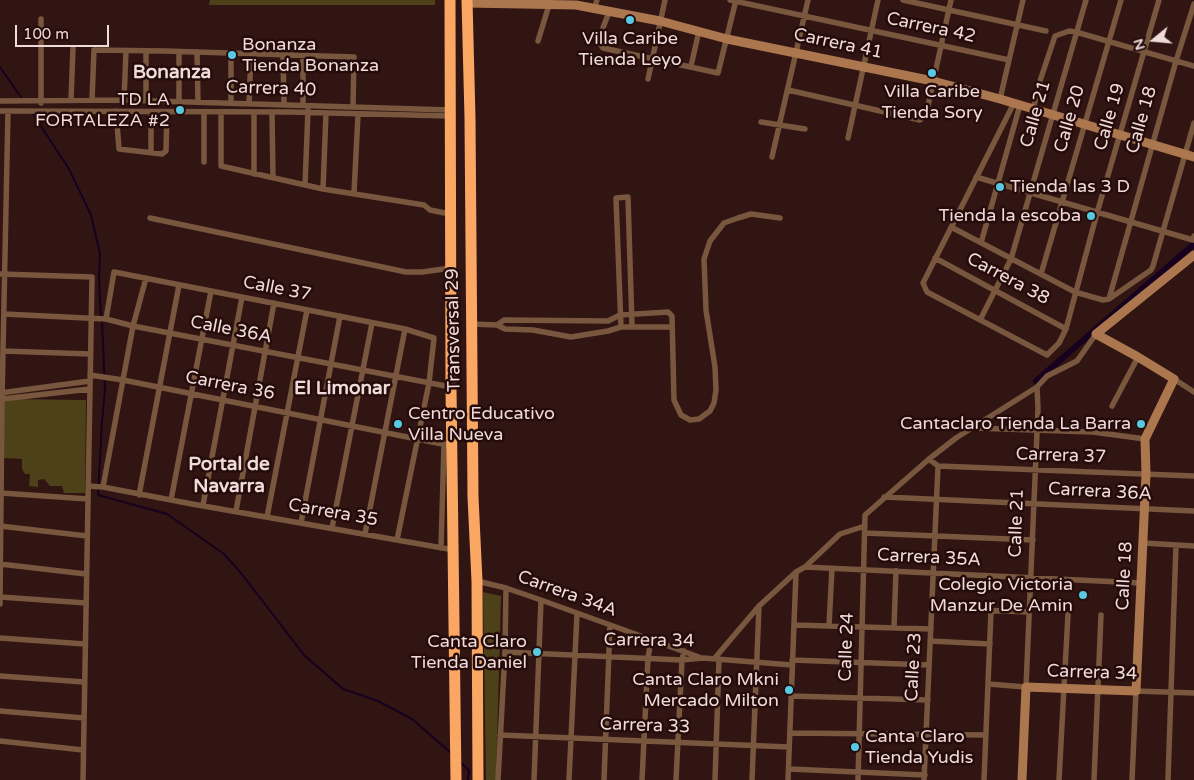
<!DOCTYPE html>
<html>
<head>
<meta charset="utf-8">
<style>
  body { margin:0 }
  #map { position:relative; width:1194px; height:780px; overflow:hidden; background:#301513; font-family:"Varela Round",sans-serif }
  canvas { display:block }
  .north { position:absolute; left:1129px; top:15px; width:50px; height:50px; -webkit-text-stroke:4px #250b0a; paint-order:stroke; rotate:253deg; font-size:14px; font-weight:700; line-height:20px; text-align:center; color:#efdbd9 }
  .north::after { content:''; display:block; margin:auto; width:18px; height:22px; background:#efdbd9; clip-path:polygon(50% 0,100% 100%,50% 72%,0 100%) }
  .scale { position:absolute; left:15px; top:25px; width:94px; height:22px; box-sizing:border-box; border:2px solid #efdbd9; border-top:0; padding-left:6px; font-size:15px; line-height:18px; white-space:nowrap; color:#efdbd9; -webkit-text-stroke:4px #250b0a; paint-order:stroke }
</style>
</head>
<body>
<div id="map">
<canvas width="1194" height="780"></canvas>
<div class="north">N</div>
<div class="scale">100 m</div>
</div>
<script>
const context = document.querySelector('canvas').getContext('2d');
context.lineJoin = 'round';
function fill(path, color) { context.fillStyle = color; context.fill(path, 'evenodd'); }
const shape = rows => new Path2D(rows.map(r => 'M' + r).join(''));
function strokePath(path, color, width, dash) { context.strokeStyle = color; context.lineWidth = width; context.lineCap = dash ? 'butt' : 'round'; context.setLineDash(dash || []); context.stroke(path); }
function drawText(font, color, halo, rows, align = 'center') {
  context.font = font + ' "Varela Round",sans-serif'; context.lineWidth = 5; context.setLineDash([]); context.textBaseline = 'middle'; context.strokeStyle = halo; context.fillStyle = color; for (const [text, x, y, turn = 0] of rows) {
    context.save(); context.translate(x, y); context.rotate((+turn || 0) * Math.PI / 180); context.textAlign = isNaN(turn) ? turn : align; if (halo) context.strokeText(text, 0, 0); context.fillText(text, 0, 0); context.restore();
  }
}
fill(shape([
  [210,0,435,0,435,5,209,5],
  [3,399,86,400,85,493,64,493,62,486,50,486,44,479,38,480,38,487,29,486,30,474,25,474,22,469,22,459,2,458],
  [483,592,501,596,496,780,486,780]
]), '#4d411a');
strokePath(shape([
  [0,67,23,100],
  [33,114,69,169,91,215,100,254,99,278,101,317],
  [102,321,105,389,102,422,98,495,167,514,224,554,241,573,304,655,343,689,378,701,412,719,451,753],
  [460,762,469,770,468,780]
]), '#17011f', 2);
strokePath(shape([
  [1036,381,1194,244]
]), '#17011f', 6);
strokePath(shape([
  [730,0,1009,60],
  [903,0,1046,31],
  [594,9,597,0],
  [609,12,598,41,603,48,718,73,736,0],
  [41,19,41,103],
  [538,41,549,5],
  [197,52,198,102],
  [283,55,284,104],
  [303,56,303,105],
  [691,66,699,31],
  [648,79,665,0],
  [788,90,920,120,923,118,926,115,951,0],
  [1000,99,1023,0],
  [71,100,73,48],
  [92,100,94,50,165,51,354,57,353,107],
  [124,100,126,51],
  [0,101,124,100,450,110],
  [146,101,146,51],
  [179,101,179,52],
  [231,102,231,53],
  [249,103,251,54],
  [1014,103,923,283,927,292,1047,355,1059,343,1066,329,1097,213,1159,0],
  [1033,109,1040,81,1055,36,1069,31,1076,32,1194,66],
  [0,111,290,112,450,116],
  [116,111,119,149,162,154,166,151,167,112],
  [221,112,221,166,323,189,424,205,430,210,450,214],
  [272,113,273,178],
  [761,122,805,129],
  [848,138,878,0],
  [151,152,151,112],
  [772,157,808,0],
  [204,162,204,112],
  [254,174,254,112],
  [976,177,1193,240,1194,236],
  [305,185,308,110],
  [323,189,326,113],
  [354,193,358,115],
  [150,218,406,272,422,272,451,268],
  [951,227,1075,292,1103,300,1109,299,1176,61,1194,4],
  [981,243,1020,105],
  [935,258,1066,329],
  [0,274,92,277,83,780],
  [1041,274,1121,0],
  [1109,299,1151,270,1153,266,1194,123],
  [4,314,106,319,133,326,451,387],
  [106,319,114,272,405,329,434,338,429,383,397,540],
  [980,320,1011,259,1086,0],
  [471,324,497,325,505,329,533,330,571,337,608,331,621,327,672,327],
  [497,325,504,320,608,321,620,315,668,312,672,316,674,400,681,415,690,420,699,419,710,411,714,403,716,390,715,367,706,310,704,259,710,241,724,223,738,218,751,214,780,218],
  [621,327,616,198,628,197,632,326],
  [3,351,90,354],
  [90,375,123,380,452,446],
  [1174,379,1194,392],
  [0,393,90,381],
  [2,399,90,389],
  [1112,406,1138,357],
  [973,428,1093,432,1145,439],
  [929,459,938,466,1194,476],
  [88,486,103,487,192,504,454,550],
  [103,487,133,326,146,278],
  [1,493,88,499],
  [139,495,179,285],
  [884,497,1194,511],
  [171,500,211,291],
  [203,505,242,297],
  [236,511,274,303],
  [267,517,307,310],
  [301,523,340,316],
  [0,526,87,536],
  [332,528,372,323],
  [865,533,1033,540],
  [365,534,405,329],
  [1143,543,1194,546],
  [441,548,444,444],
  [0,564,86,574],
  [805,567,1141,583],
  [477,581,506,588,541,600,699,657],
  [0,597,86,603],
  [0,604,2,399,8,111],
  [932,608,1029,612],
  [794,625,931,629],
  [829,626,832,568],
  [894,628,896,571],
  [0,638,85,644],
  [930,641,990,644],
  [505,652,682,660,703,658,792,665],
  [714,659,759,606,796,572,805,567,840,534,865,526],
  [792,660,929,665],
  [0,676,84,682],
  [988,684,1026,687,1038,409,1037,387],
  [791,696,928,700],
  [0,711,84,718],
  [790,733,986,735],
  [500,735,789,747],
  [0,741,83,750],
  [789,769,925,775],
  [498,780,505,652,506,588],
  [534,780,541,600],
  [569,780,577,614],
  [604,780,610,625],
  [642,780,648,658,651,640],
  [676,780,682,660,684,651],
  [715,780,719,659],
  [752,780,759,606],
  [788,780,796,572],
  [858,780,865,515,929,459,956,438,1037,387,1047,376,1077,361,1096,334],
  [924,780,938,466],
  [984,780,991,611],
  [1059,780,1068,614],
  [1094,780,1101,615],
  [1132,780,1136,691,1194,693],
  [1168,780,1176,545]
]), '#78573e', 5.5);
strokePath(shape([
  [467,3,576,5,660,21,727,39,933,81,1000,99,1194,157],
  [1022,780,1026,687,1136,691,1146,474,1145,439,1174,379,1138,357,1096,334,1194,255]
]), '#ac774e', 9);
strokePath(shape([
  [450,0,451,387,456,780],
  [467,0,470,118,473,497,477,581,478,780]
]), '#f9a763', 11);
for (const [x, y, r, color] of [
  [630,20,5,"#58c9e3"],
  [232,55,5,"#58c9e3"],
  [932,73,5,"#58c9e3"],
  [180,110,5,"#58c9e3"],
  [1000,187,5,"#58c9e3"],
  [1091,216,5,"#58c9e3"],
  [398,424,5,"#58c9e3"],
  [1141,424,5,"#58c9e3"],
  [1083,595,5,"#58c9e3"],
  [537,652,5,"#58c9e3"],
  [789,690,5,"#58c9e3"],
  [855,747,5,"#58c9e3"]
]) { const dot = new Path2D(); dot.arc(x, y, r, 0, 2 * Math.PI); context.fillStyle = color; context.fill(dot); strokePath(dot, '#250b0a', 2); }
drawText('18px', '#efdbd9', '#250b0a', [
  ["Carrera 42",931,28,12],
  ["Carrera 41",838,44,12],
  ["Carrera 40",271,89,2],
  ["Calle 21",1036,114,-74],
  ["Calle 19",1110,117,-74],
  ["Calle 20",1070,119,-74],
  ["Calle 18",1142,120,-74],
  ["Carrera 38",1008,279,28],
  ["Calle 37",277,289,11],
  ["Calle 36A",231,330,11],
  ["Transversal 29",454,330,-91],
  ["Carrera 36",230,386,11],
  ["Carrera 37",1061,456,2],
  ["Carrera 36A",1100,492,3],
  ["Carrera 35",333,513,10],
  ["Calle 21",1017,523,-88],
  ["Carrera 35A",929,558,3],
  ["Calle 18",1125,576,-87],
  ["Carrera 34A",567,594,20],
  ["Carrera 34",649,641,1],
  ["Calle 24",847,647,-88],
  ["Calle 23",914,667,-87],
  ["Carrera 34",1092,673,2],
  ["Carrera 33",645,726,2]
]);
drawText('18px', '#efdbd9', '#250b0a', [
  ["Villa Caribe",630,39,"center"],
  ["Tienda Leyo",630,60,"center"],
  ["Bonanza",242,45,"left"],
  ["Tienda Bonanza",242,66,"left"],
  ["Villa Caribe",932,92,"center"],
  ["Tienda Sory",932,113,"center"],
  ["TD LA",170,100],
  ["FORTALEZA #2",170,121],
  ["Tienda las 3 D",1010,187,"left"],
  ["Tienda la escoba",1081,216],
  ["Centro Educativo",408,414,"left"],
  ["Villa Nueva",408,435,"left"],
  ["Cantaclaro Tienda La Barra",1131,424],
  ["Colegio Victoria",1073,585],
  ["Manzur De Amin",1073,606],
  ["Canta Claro",527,642],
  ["Tienda Daniel",527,663],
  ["Canta Claro Mkni",779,680],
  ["Mercado Milton",779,701],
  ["Canta Claro",865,737,"left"],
  ["Tienda Yudis",865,758,"left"]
], 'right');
drawText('bold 19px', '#efdbd9', '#250b0a', [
  ["Bonanza",172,73],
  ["El Limonar",342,389],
  ["Portal de",229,465],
  ["Navarra",229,487]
]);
</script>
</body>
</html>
